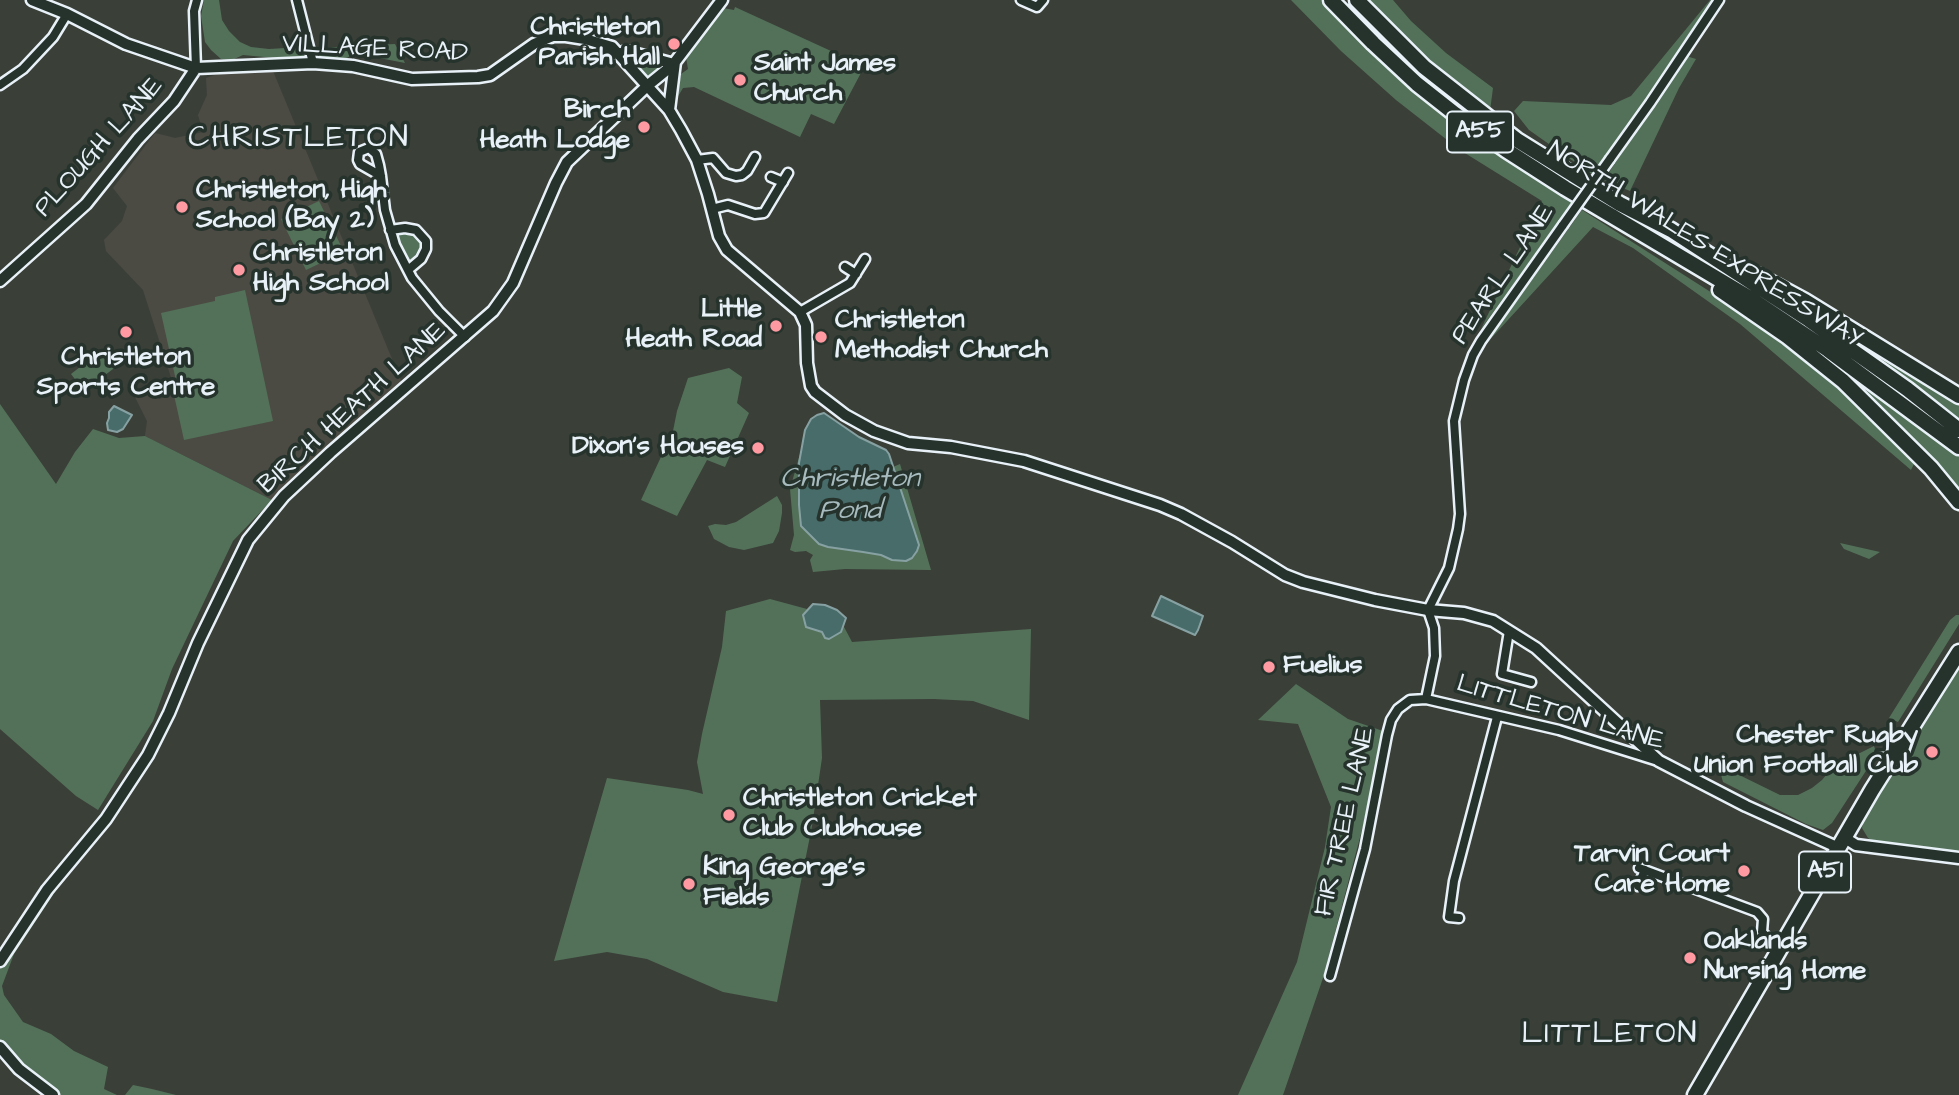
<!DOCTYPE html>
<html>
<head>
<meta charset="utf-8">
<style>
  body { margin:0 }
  canvas { display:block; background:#3a3f38 }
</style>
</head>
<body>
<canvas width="1959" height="1095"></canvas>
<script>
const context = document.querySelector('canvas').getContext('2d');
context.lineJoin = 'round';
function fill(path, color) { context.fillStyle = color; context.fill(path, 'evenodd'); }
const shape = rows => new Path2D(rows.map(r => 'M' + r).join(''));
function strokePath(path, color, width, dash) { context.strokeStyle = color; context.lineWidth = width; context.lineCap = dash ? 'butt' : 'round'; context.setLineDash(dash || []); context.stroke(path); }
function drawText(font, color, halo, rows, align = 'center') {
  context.font = font + ' "Architects Daughter",sans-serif'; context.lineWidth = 7; context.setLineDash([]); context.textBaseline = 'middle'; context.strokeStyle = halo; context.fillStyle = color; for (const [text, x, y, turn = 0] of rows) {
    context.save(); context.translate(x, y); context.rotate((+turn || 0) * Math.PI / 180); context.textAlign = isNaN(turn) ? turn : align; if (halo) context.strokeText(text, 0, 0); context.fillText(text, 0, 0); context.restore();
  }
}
fill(shape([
  [273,71,402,383,272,500,145,436,147,421,135,397,154,391,159,399,176,393,143,290,106,251,104,240,122,221,127,206,113,188,155,133,175,138,203,132,198,115,207,95,206,78,221,73]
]), '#4b4b44');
fill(shape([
  [204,0,219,0,222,20,229,31,240,42,251,47,269,49,302,47,305,52,304,56,301,58,275,58,243,55,232,60,221,59,211,50,205,42,201,16],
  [1291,0,1321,0,1377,55,1461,128,1572,203,1481,329,1542,201,1460,150,1396,100,1341,51],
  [1367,0,1393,0,1411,21,1446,53,1493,88,1490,111,1414,46],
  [1710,0,1713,0,1709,9,1593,175,1529,130,1514,111,1523,101,1611,105,1631,96],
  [735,7,831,51,863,69,834,124,811,114,800,137,694,87,683,88,677,98,681,74,688,69,686,57,723,8,734,10],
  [395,44,405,63,354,53,344,60,322,58,316,53,315,48],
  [1686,56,1696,59,1679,88,1630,191,1604,180],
  [632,58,662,67,648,77],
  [319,201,344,252,306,270,281,219],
  [1582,210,1731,305,1833,383,1915,462,1911,470,1740,324,1633,248,1593,227,1486,344],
  [402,232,417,234,423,240,424,248,415,260,410,261,403,255,397,240,398,234],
  [245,290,273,421,184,440,172,386,177,385,161,313,215,301,215,297],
  [1805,306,1959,403,1959,421,1923,393,1803,310],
  [1782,325,1908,416,1959,456,1959,496,1935,462,1872,401],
  [103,349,117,366,84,391,71,374],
  [729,368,742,377,737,403,749,413,725,467,707,460,677,516,641,500,673,431,677,411,688,378],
  [0,404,56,484,75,452,93,429,119,438,145,436,272,500,233,541,172,669,153,721,98,810,76,796,0,729],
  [800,454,799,505,801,525,810,536,828,547,863,552,881,555,892,560,913,528,893,467,900,464,931,570,845,569,813,572,810,560,813,555,806,551,795,552,790,550,794,535,790,489],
  [777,496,782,505,782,513,779,531,773,543,744,550,729,547,714,539,708,526,715,524,726,525,736,522],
  [1840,543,1880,552,1869,559,1844,549],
  [770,599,807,609,803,616,840,632,843,625,852,642,1031,629,1029,720,973,701,934,699,820,700,822,758,812,826,777,1002,723,992,647,959,607,952,554,961,607,778,688,790,703,794,697,762,702,734,722,647,726,611],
  [1956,615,1959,615,1959,624,1898,722,1889,718,1950,620],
  [1959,667,1959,855,1876,844,1868,838,1862,828,1864,817],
  [1296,684,1348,719,1383,731,1363,826,1323,978,1283,1095,1238,1095,1297,962,1325,847,1331,807,1298,724,1258,720],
  [1874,746,1876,752,1875,757,1832,823,1823,830,1806,824,1723,782,1720,771,1727,769,1780,795,1798,795,1812,788,1822,780,1839,760,1854,756],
  [80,854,14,954,2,986,4,995,23,1022,51,1034,74,1051,108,1067,104,1089,117,1095,60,1095,36,1079,18,1064,0,1040,0,968,28,924],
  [133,1085,152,1089,176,1095,125,1095]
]), '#537159');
const water = shape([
  [114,406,132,415,123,429,117,432,108,430,107,423,109,418,109,412,114,406],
  [824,413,859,437,886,450,889,454,919,545,917,551,912,558,906,561,892,560,881,555,863,552,828,547,819,544,801,526,799,505,799,463,805,430,811,419,817,415,824,413],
  [1161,596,1203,616,1198,630,1195,635,1152,616,1161,596],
  [813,604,825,605,837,610,846,618,841,632,829,639,825,638,822,632,806,627,803,615,813,604]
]);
fill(water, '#476c6a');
strokePath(water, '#87a1a3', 2);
const minor = shape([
  [297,0,313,63],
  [1021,0,1037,7,1043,0],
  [196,68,194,11,197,0],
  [0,85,23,69,53,37,67,14],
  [1610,159,1650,103,1719,0],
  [697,160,713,158,726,173,736,176,742,175,747,171,755,157],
  [381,176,360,164,358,160,359,152,369,148,376,154,379,165,381,176,385,210,395,245,412,278,439,311,465,337],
  [771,177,783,182],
  [712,209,728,205,755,214,764,213,788,173],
  [1563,225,1481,341,1473,355,1464,380,1454,421,1460,514,1458,529,1449,568,1428,610,1434,628,1435,656,1426,699,1559,730,1658,761],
  [390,230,405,228,416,230,426,241,426,249,421,259,408,270],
  [845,267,856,274],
  [800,312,850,283,865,259],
  [1509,631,1502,674,1531,682],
  [1639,868,1757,912,1763,919,1762,932,1769,939,1782,946],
  [1638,886,1645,870],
  [1459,918,1449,917,1454,881,1497,717],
  [1330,976,1365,849,1387,735,1391,720,1398,709,1410,700,1426,699]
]);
const tertiary = shape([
  [32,0,67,14,126,44,196,68,313,63,353,66,412,79,478,77,490,75,534,44,553,36,566,36,585,39,612,47,669,110,681,130,697,160,708,194,719,236,727,250,800,312,806,325,807,363,811,386,815,392,845,415,874,431,908,443,951,447,1024,461,1160,505,1181,514,1232,542,1285,575,1303,582,1375,600,1428,610,1464,613,1493,621,1536,648,1659,761,1746,806,1839,848],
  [619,54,626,51,674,64,675,62],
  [669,110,675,62,722,0],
  [0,281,86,204,138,139,174,101,196,68],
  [1845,838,1856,845,1959,858],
  [0,961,47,890,106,819,148,755,169,713,198,643,248,540,284,496,331,452,493,311,513,283,556,183,567,162,647,86,674,64],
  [0,1047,19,1069,53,1095]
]);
const trunk = shape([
  [1331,0,1373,43,1417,84,1455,114,1506,150,1565,188,1750,298,1828,350,1959,447],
  [1357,0,1424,67,1517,140,1620,204,1671,230,1809,320,1907,389,1959,430],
  [1744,268,1805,301,1959,396],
  [1720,290,1788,337,1843,381,1931,468,1959,502],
  [1695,1095,1872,790,1959,652]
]);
strokePath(minor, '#e8f1f8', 13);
strokePath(tertiary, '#e8f1f8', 15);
strokePath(trunk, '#e8f1f8', 19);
strokePath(minor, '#26332d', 8);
strokePath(tertiary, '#26332d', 10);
strokePath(trunk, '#26332d', 14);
const minorBridge = shape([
  [1563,225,1610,159]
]);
strokePath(minorBridge, '#e8f1f8', 13, []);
strokePath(minorBridge, '#26332d', 8);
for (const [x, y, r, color] of [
  [674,44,7,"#ff9aa2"],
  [740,80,7,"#ff9aa2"],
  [644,127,7,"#ff9aa2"],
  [182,207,7,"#ff9aa2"],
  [239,270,7,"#ff9aa2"],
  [776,326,7,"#ff9aa2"],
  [126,332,7,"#ff9aa2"],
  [821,337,7,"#ff9aa2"],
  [758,448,7,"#ff9aa2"],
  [1269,667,7,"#ff9aa2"],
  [1932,752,7,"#ff9aa2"],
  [729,815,7,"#ff9aa2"],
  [1744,871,7,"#ff9aa2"],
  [689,884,7,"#ff9aa2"],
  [1690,958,7,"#ff9aa2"]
]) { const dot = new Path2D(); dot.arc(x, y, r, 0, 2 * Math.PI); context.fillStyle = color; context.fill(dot); strokePath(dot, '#26332d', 2.5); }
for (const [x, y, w] of [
  [1480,132,66],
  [1825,872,52]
]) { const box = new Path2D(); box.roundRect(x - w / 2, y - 20.5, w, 41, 5); context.fillStyle = '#26332d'; context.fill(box); strokePath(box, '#e8f1f8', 2); }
drawText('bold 24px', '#e8f1f8', null, [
  ["A55",1480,132],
  ["A51",1825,872]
]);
drawText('bold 26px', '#e8f1f8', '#26332d', [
  ["Christleton",660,29,"right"],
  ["Parish Hall",660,59,"right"],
  ["Saint James",754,65],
  ["Church",754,95],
  ["Birch",630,112,"right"],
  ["Heath Lodge",630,142,"right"],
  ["Christleton, High",196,192],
  ["School (Bay 2)",196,222],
  ["Christleton",253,255],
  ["High School",253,285],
  ["Little",762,311,"right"],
  ["Heath Road",762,341,"right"],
  ["Christleton",835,322],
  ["Methodist Church",835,352],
  ["Christleton",126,359,"center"],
  ["Sports Centre",126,389,"center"],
  ["Dixon's Houses",744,448,"right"],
  ["Fuelius",1283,667],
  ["Chester Rugby",1918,737,"right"],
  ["Union Football Club",1918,767,"right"],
  ["Christleton Cricket",743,800],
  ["Club Clubhouse",743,830],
  ["Tarvin Court",1730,856,"right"],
  ["Care Home",1730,886,"right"],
  ["King George's",703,869],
  ["Fields",703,899],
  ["Oaklands",1704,943],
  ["Nursing Home",1704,973]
], 'left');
drawText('26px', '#e8f1f8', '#26332d', [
  ["VILLAGE ROAD",375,50,3],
  ["PLOUGH LANE",100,148,-48],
  ["NORTH WALES EXPRESSWAY",1704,246,32],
  ["PEARL LANE",1504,275,-56],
  ["BIRCH HEATH LANE",353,409,-42],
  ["LITTLETON LANE",1560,714,16],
  ["FIR TREE LANE",1346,822,-77]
]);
drawText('italic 28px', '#a8bcbf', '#26332d', [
  ["Christleton",850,480],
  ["Pond",850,512]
]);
context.letterSpacing = '2px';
drawText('30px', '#e8f1f8', '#26332d', [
  ["CHRISTLETON",299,140],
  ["LITTLETON",1610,1036]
]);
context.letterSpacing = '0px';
</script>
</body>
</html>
